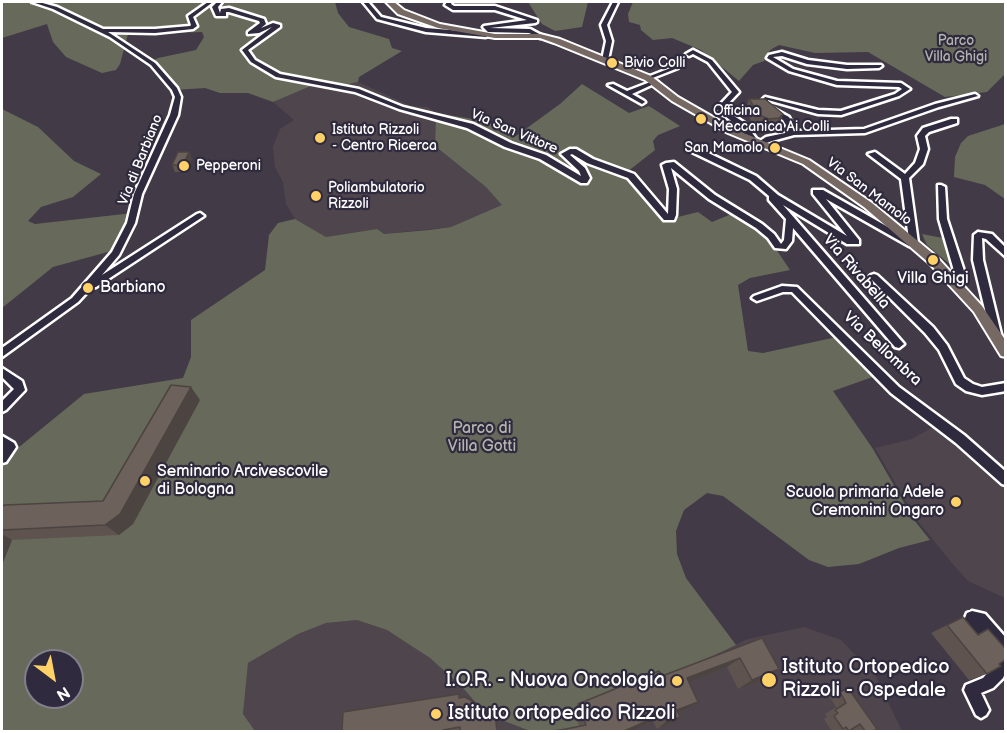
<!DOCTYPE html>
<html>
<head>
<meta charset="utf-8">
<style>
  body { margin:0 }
  #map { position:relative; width:1007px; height:733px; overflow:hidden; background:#423a46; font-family:"Balsamiq Sans",sans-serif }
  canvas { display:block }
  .frame { position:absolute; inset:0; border:3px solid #fff; pointer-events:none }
  .north { position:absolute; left:24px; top:649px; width:60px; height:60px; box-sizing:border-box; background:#2f2a3d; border:2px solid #827f8b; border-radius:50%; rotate:148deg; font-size:16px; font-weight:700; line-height:24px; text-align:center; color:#fff }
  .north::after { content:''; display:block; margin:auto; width:21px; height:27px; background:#ffd166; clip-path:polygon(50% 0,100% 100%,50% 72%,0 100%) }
</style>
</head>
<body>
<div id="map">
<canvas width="1007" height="733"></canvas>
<div class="frame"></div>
<div class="north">N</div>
</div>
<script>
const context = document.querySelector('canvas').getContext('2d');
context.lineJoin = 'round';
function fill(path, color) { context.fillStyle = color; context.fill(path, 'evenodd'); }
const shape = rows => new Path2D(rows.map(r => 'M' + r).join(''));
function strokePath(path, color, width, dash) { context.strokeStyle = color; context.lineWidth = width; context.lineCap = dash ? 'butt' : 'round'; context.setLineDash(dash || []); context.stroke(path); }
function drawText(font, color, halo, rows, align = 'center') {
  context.font = font + ' "Balsamiq Sans",sans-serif'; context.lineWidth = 4.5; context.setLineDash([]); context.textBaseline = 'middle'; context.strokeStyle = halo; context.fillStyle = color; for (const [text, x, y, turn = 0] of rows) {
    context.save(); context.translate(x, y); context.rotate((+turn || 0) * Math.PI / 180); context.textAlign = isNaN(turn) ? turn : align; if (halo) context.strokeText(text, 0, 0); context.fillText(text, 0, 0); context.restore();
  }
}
fill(shape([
  [358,82,411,106,428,107,436,113,435,146,486,187,503,205,451,227,383,234,377,229,326,237,295,219,286,204,283,182,275,167,273,147,280,129,294,120,273,102,318,83,339,86],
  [933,427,939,428,1006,485,1005,598,968,581,951,562,917,520,875,448,912,439],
  [357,620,387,630,430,658,461,686,486,714,530,731,255,731,243,714,248,663,298,634,326,623],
  [804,627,841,640,875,675,902,731,543,732,574,729,651,685,748,639]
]), '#4f464d');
fill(shape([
  [2,2,335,2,338,13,349,27,389,39,392,48,402,51,359,77,358,82,339,86,318,83,273,102,248,93,220,93,205,88,174,90,150,62,158,58,196,50,204,37,202,32,128,34,120,64,116,70,102,73,66,57,53,42,47,24,2,38],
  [528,2,588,2,582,27,555,31,542,24],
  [633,2,1005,2,1005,74,987,92,945,97,868,52,815,53,779,45,770,50,764,61,753,65,739,81,701,50,672,38,653,40,641,30,640,25,629,22,628,14],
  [582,84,629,113,649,106,680,126,658,135,653,141,655,150,627,172,666,220,698,212,712,222,734,213,766,234,790,270,750,278,738,285,748,351,763,353,846,335,881,374,833,391,873,449,914,520,930,540,899,548,859,564,828,567,809,560,723,496,707,493,684,510,676,531,677,554,686,578,736,645,651,685,629,704,574,729,530,731,486,714,461,686,430,658,387,630,357,620,326,623,298,634,248,663,243,714,255,731,2,732,2,461,84,394,183,378,191,357,191,320,265,270,269,235,278,223,295,219,326,237,377,229,384,234,429,230,451,227,502,205,486,187,435,146,436,113,485,121,516,136,560,104],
  [36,661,72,661,72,697,36,697],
  [2,109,38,127,74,161,101,174,73,197,41,207,28,221,35,224,133,213,115,250,53,267,2,308],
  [1005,124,1006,124,1005,199,985,185,954,177,955,157,961,143,968,136],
  [922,234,948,239,953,267,927,245]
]), '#676a5b');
const minor = shape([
  [32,2,39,2,57,7,103,29,155,29,190,26,191,25,188,16,208,2,213,2,193,17,197,26,193,29,155,33,108,32,155,63,177,88,181,97,178,115,142,194,135,223,119,255,102,275,197,214,200,213,204,216,96,287,91,288,78,302,2,357,2,348,72,298,112,252,127,223,134,194,170,115,175,97,172,90,151,65,110,37,53,9,32,2],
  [217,2,222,2,218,7,220,13,221,9,229,8,264,19,266,24,261,28,273,23,280,25,280,27,248,50,255,60,280,74,359,89,403,107,473,124,511,143,546,155,581,176,579,171,561,154,570,149,576,149,593,159,634,174,668,214,669,189,662,165,666,163,674,162,715,195,762,224,774,234,781,244,784,240,786,219,769,200,769,196,750,180,692,152,692,148,698,148,756,176,778,195,847,236,813,194,813,190,823,190,909,239,901,179,868,154,875,152,905,174,915,163,920,149,917,136,923,128,951,119,957,119,957,123,929,132,925,136,928,149,923,164,909,178,918,243,915,246,909,246,826,199,859,240,859,244,847,244,783,205,904,344,899,348,895,347,793,228,792,241,786,249,775,248,768,238,756,228,709,199,671,168,677,189,676,215,674,220,664,220,628,178,587,163,572,154,570,155,585,168,590,178,587,183,581,183,540,159,505,147,467,128,399,109,355,92,276,77,251,62,242,50,272,27,259,33,248,34,248,32,260,23,259,21,229,12,226,12,226,16,216,16,212,7,217,2],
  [363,2,368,2,381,17,426,28,486,33,489,35,486,37,426,32,377,19,363,2],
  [447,2,452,2,451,4,454,6,495,6,537,20,537,22,535,23,490,28,530,29,543,36,540,38,529,33,488,32,483,27,484,26,527,20,495,10,453,10,445,5,447,2],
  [613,2,618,2,607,25,612,41,608,60,605,62,602,60,606,41,601,25,613,2],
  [693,50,712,60,739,92,723,109,745,123,758,141,757,143,751,143,739,127,716,109,732,92,708,62,693,54,689,56,686,54,693,50],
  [782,52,808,60,847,65,881,65,882,66,879,68,847,69,807,64,782,56,773,57,793,69,837,81,901,83,910,89,899,96,841,115,818,114,768,100,767,105,789,117,796,131,864,129,935,104,975,94,978,96,939,107,865,133,794,135,772,141,761,145,757,143,766,137,790,132,783,120,761,107,762,100,765,97,818,110,841,111,895,94,902,89,899,87,837,85,789,71,767,58,769,55,782,52],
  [673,67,678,68,650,79,645,78,673,67],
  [653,81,658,82,632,94,644,101,645,102,642,104,608,85,613,84,627,91,653,81],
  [938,185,941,185,945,187,947,219,965,274,959,285,956,286,951,283,955,274,939,219,938,185],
  [978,232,992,234,1006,248,1006,257,986,239,982,238,983,260,1001,334,996,338,991,334,973,260,974,235,978,232],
  [874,274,877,275,933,327,947,345,964,378,973,384,982,387,1006,383,1006,391,982,395,966,391,956,384,939,350,925,333,869,277,871,275,874,274],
  [782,286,797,287,899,387,964,435,1006,472,1006,485,1002,484,956,443,891,393,792,292,783,292,757,301,752,298,754,296,782,286],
  [2,368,22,381,25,390,6,410,2,412,2,401,14,389,2,377,2,368],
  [2,436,14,443,16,447,6,462,2,463,2,436],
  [972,611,985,614,1006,638,1005,673,1003,678,993,688,981,693,989,710,986,715,981,718,976,715,964,690,966,685,983,678,990,670,990,654,992,649,995,647,993,645,987,649,982,647,966,629,964,624,965,618,967,613,972,611]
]);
const major = shape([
  [386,2,394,2,404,10,440,24,495,34,540,34,560,39,651,76,678,97,734,129,809,160,872,203,937,257,982,306,1006,341,1006,357,1001,356,974,312,929,263,864,207,803,164,728,133,672,101,645,80,554,43,540,38,495,38,438,28,398,14,386,2]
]);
strokePath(minor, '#fff', 5);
strokePath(major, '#fff', 4);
fill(minor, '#2f2a3d');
fill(major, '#766964');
fill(shape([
  [749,99,783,114,779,126,775,130,765,130,755,127,745,111],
  [189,152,192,159,186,172,175,172,172,165],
  [200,400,133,524,119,535,12,540,2,565,2,506,103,501],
  [963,617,978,634,988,629,999,664,987,674,969,680,931,633],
  [762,638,764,679,738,689,727,667,689,682,698,702,687,709,678,713,680,717,670,724,657,729,653,721,629,732,551,732,579,726,574,711,578,704,662,676],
  [848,688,872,732,852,732,851,730,848,732,832,732,824,719,827,717,825,714,836,707,829,696],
  [460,698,497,732,342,732]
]), '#5e534f');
fill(shape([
  [783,114,779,126,775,130,779,118],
  [189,152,192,159,186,172,183,165],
  [191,387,200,400,133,524,119,535,105,525],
  [2,534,12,540,2,565],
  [740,658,727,667,677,687,687,678],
  [779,669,764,679,738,689,752,680],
  [698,702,687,709,667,717,677,710],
  [663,714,653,721,629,732,622,732],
  [680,717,670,724,657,729,666,722]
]), '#4c4440');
const building = shape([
  [749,99,765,99,783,114,779,118,769,119,759,115,749,99],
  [178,152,189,152,183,165,172,165,178,152],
  [171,385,191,387,120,514,105,525,2,530,2,506,5,505,103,501,171,385],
  [963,617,978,635,988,629,1005,648,1005,660,999,664,1001,666,987,674,947,625,963,617],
  [762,638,779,669,752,680,740,658,687,678,698,702,677,710,680,717,666,722,663,714,622,732,551,732,586,725,578,704,659,671,662,676,762,638],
  [848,688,877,729,872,732,866,732,860,724,849,731,846,727,843,729,834,716,838,713,835,710,846,703,840,692,848,688],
  [459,694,459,698,465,697,495,714,497,732,460,732,460,727,443,730,444,732,342,732,343,712,459,694]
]);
fill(building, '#6d615c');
strokePath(building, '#4c4440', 1.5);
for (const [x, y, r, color] of [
  [612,63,6,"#ffd166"],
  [701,119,6,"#ffd166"],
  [320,138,6,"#ffd166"],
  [775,148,6,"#ffd166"],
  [184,166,6,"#ffd166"],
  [316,196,6,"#ffd166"],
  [933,260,6,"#ffd166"],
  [88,288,6,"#ffd166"],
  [145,481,6,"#ffd166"],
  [956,502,6,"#ffd166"],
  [769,680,8,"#ffd166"],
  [677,681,6,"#ffd166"],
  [436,714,6,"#ffd166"]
]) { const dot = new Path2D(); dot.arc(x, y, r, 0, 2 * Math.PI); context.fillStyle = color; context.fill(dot); strokePath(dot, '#2f2a3d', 2); }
drawText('14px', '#b3b4ad', '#2f2a3d', [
  ["Parco",956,41],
  ["Villa Ghigi",956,57]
]);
drawText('14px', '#fff', '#2f2a3d', [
  ["Bivio Colli",624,63],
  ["Officina",713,111],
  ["Meccanica Ai Colli",713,127],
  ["Istituto Rizzoli",332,130],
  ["- Centro Ricerca",332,146],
  ["San Mamolo",763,148,"right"],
  ["Pepperoni",196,166],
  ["Poliambulatorio",328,188],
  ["Rizzoli",328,204]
], 'left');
drawText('14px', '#fff', '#2f2a3d', [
  ["Via San Vittore",514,132,23],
  ["Via di Barbiano",141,160,-68],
  ["Via San Mamolo",869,192,37]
]);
drawText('16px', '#fff', '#2f2a3d', [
  ["Via Rivabella",856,272,49],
  ["Via Bellombra",882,349,43]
]);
drawText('16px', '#fff', '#2f2a3d', [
  ["Villa Ghigi",933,279,"center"],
  ["Barbiano",100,288],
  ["Seminario Arcivescovile",157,472],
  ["di Bologna",157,490],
  ["Scuola primaria Adele",944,493,"right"],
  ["Cremonini Ongaro",944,511,"right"]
], 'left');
drawText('16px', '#b3b4ad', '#2f2a3d', [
  ["Parco di",482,429],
  ["Villa Gotti",482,447]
]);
drawText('20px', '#fff', '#2f2a3d', [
  ["Istituto Ortopedico",782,668],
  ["Rizzoli - Ospedale",782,691],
  ["I.O.R. - Nuova Oncologia",665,681,"right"],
  ["Istituto ortopedico Rizzoli",448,714]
], 'left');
</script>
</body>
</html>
